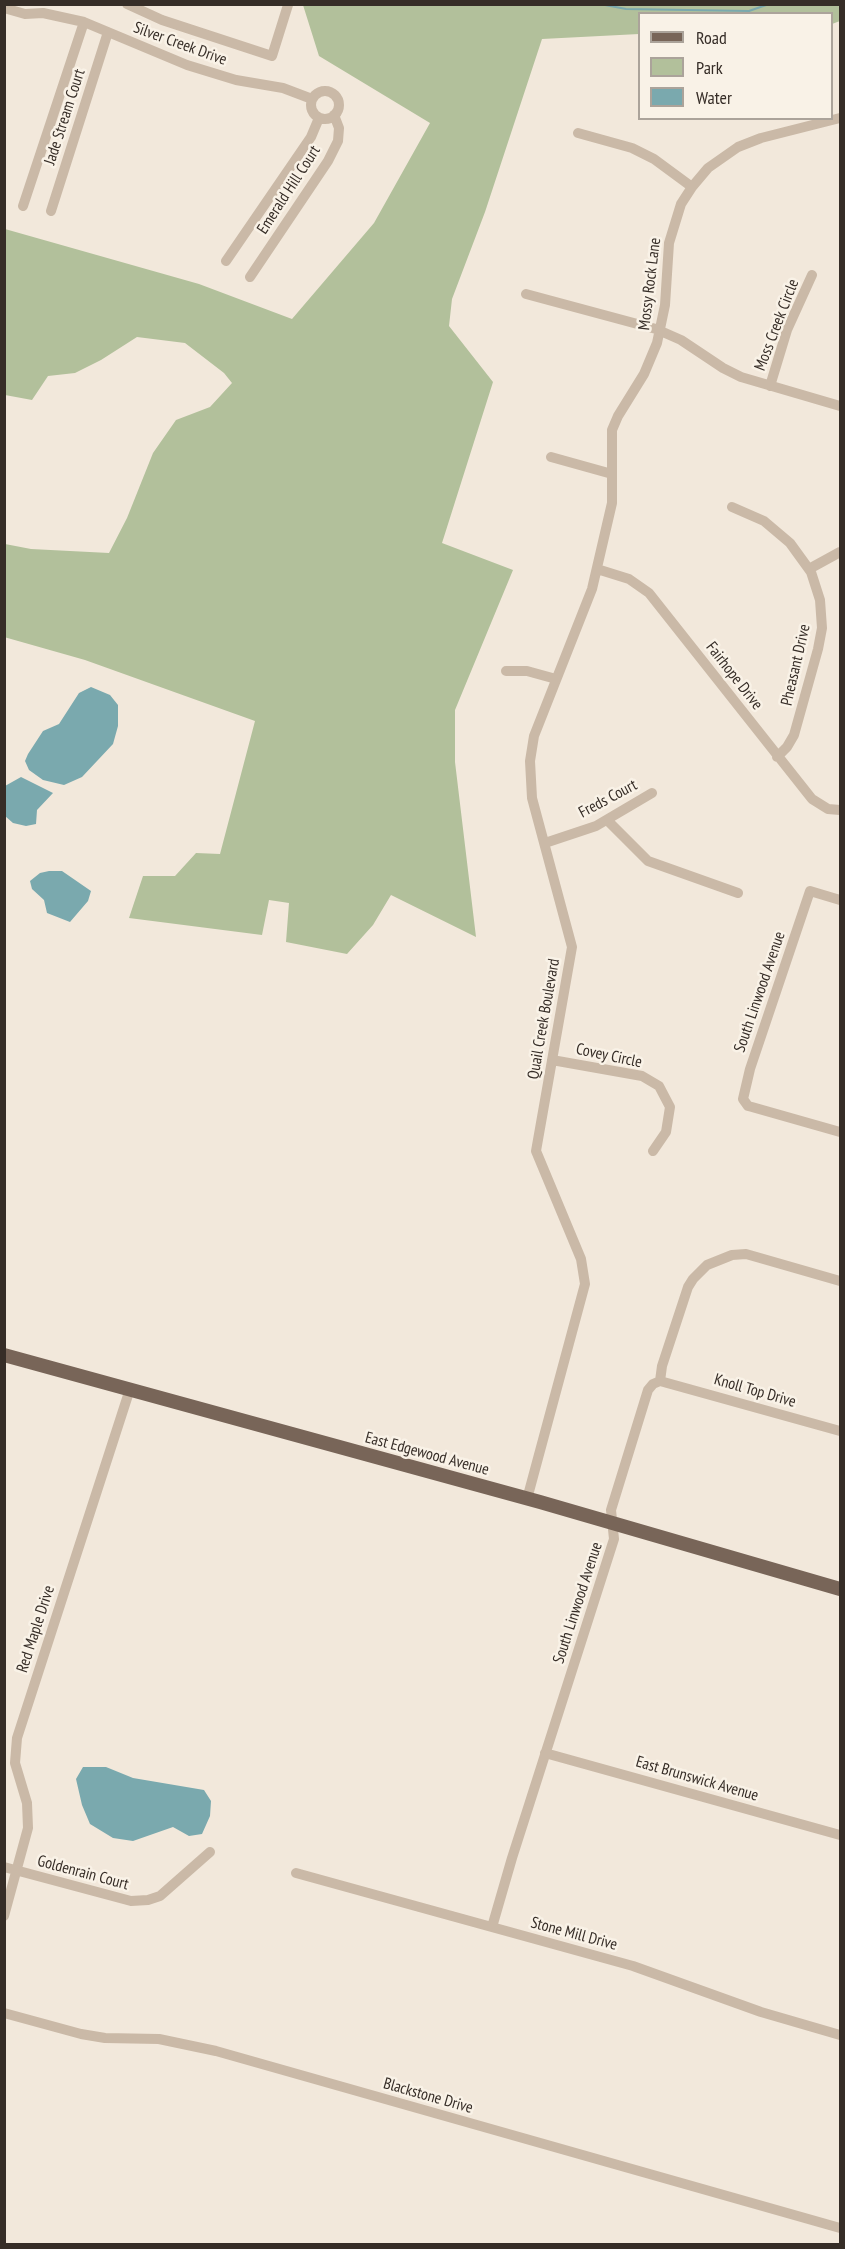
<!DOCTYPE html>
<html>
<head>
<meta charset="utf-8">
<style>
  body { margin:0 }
  #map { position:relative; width:845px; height:2249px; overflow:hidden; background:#f2e8db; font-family:"PT Sans Narrow",sans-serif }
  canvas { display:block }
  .frame { position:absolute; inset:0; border:6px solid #362d27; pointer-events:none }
  .legend { position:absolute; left:638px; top:12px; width:195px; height:108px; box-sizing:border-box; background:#f9f2e7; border:2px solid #aba39a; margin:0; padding:8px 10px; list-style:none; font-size:18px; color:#362d27 }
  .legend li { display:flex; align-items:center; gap:12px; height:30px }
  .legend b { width:30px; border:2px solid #aba39a }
</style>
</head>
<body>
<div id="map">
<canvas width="845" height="2249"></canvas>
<div class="frame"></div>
<ul class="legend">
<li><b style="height:8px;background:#786558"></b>Road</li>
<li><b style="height:16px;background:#b2c09b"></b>Park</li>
<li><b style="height:16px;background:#7aa9ae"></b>Water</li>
</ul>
</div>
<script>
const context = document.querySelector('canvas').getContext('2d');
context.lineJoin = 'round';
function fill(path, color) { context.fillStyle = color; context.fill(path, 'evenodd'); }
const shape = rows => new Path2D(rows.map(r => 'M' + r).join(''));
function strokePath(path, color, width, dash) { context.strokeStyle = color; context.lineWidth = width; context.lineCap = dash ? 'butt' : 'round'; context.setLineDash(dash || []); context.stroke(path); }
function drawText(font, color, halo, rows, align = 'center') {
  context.font = font + ' "PT Sans Narrow",sans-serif'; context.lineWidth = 5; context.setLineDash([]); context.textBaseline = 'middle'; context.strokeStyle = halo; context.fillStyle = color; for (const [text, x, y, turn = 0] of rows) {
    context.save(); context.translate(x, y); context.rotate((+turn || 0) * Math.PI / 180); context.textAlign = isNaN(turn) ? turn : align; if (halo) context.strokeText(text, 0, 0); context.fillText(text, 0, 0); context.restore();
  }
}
fill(shape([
  [303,5,840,5,840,21,832,24,832,14,640,14,639,34,542,39,485,212,452,299,449,326,493,382,442,543,513,570,455,710,455,762,476,937,391,895,373,925,347,954,286,942,289,903,269,900,262,935,129,918,143,876,175,876,196,853,220,854,255,721,85,660,4,637,5,544,31,549,109,553,127,518,153,453,176,420,210,407,232,383,224,373,185,343,137,337,101,360,75,373,48,376,32,400,5,395,5,229,199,284,292,319,374,223,430,123,319,56]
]), '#b2c09b');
fill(shape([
  [91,687,110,695,118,705,118,726,113,744,82,777,64,785,43,780,29,770,25,761,28,754,43,731,59,724,79,693],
  [21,777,53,793,37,810,36,824,26,826,13,823,5,816,5,786],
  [49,871,62,871,91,891,88,901,70,922,47,913,44,900,32,889,30,881,40,873],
  [83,1767,106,1767,133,1778,204,1790,211,1801,210,1816,202,1834,189,1836,173,1827,133,1841,113,1838,90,1824,82,1805,76,1779]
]), '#7aa9ae');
strokePath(shape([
  [600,4,626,9,749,11,769,4]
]), '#7aa9ae', 2);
strokePath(shape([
  [127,4,162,20,272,56,288,5],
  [4,8,25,14,43,13,84,22,187,65,236,80,283,88,312,99],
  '311 105a14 14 0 1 1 28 0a14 14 0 1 1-28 0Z',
  [578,133,632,148,654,159,692,187],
  [23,206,84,22],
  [51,211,108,32],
  [226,261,311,137,319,118],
  [250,277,328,161,338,141,339,128,334,115],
  [526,294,656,329,681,340,723,368,741,377,840,406],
  [770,386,787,330,812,275],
  [551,457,612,474],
  [732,507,764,521,790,543,811,572,820,600,822,628,818,649,794,735,787,747,777,757],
  [597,569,629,579,649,593,812,799,828,809,840,810],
  [809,569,840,552],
  [506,671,527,671,556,679],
  [607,820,648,861,738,893],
  [545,843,596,826,652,793],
  [840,900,810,891,750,1069,743,1099,748,1106,752,1107,840,1132],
  [552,1060,642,1076,659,1086,670,1107,666,1132,653,1151],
  [660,1381,840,1431],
  [527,1499,585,1284,581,1259,536,1151,572,947,532,798,530,761,534,736,592,589,612,503,612,430,618,416,644,374,657,343,665,305,669,243,681,204,692,187,708,168,738,147,761,138,840,118],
  [545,1753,840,1835],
  [4,1867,131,1901,148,1900,160,1896,210,1852],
  [296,1873,633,1966,761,2012,840,2035],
  [4,1916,28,1828,27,1803,15,1763,17,1738,130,1389],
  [492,1927,512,1858,614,1539,611,1510,648,1390,653,1384,660,1381,662,1366,688,1287,693,1279,707,1265,732,1255,746,1254,760,1258,840,1281],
  [4,2013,81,2034,105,2038,159,2039,216,2051,840,2228]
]), '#cab9a7', 10);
strokePath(shape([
  [4,1355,540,1502,840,1589]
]), '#786558', 14);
drawText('16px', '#362d27', '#f9f2e7', [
  ["Silver Creek Drive",180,44,20],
  ["Jade Stream Court",65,117,-72],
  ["Emerald Hill Court",289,190,-57],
  ["Mossy Rock Lane",650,284,-83],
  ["Moss Creek Circle",777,325,-69],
  ["Pheasant Drive",796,665,-77],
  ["Fairhope Drive",734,676,52],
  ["Freds Court",608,799,-28],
  ["South Linwood Avenue",760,992,-71],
  ["Quail Creek Boulevard",544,1019,-80],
  ["Covey Circle",609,1056,12],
  ["Knoll Top Drive",755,1391,16],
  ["East Edgewood Avenue",427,1454,15],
  ["South Linwood Avenue",578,1603,-72],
  ["Red Maple Drive",36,1629,-72],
  ["East Brunswick Avenue",697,1779,16],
  ["Goldenrain Court",83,1873,15],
  ["Stone Mill Drive",574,1934,15],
  ["Blackstone Drive",428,2096,16]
]);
</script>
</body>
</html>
